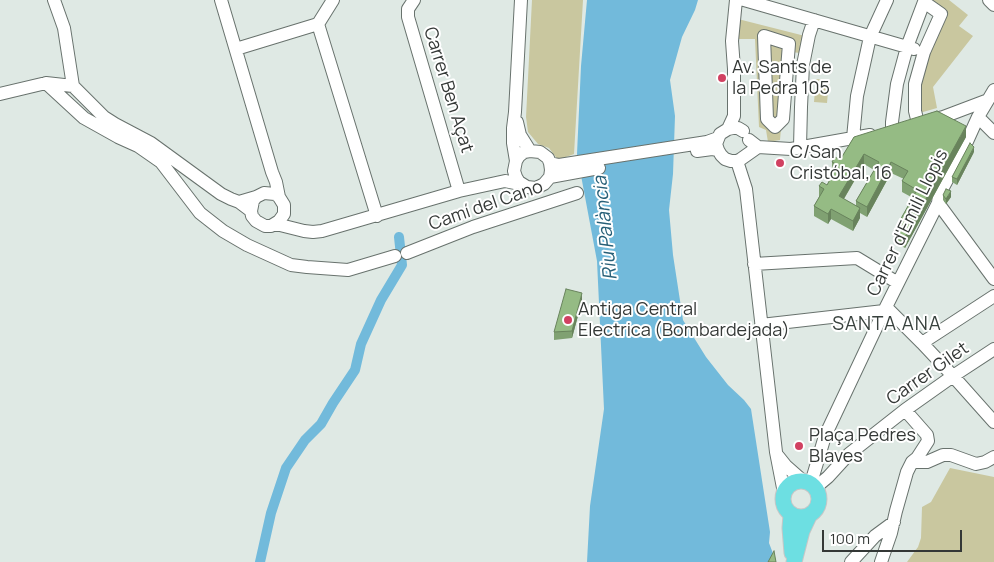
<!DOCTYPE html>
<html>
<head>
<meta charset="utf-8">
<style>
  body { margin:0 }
  #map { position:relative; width:994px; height:562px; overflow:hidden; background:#dfe9e4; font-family:Manrope,sans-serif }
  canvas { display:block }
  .scale { position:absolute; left:822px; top:530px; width:140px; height:22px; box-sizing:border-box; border:2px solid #343836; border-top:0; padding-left:6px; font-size:15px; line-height:18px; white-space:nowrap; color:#343836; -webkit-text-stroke:4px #fff; paint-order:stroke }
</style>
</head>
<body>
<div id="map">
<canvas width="994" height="562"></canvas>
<div class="scale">100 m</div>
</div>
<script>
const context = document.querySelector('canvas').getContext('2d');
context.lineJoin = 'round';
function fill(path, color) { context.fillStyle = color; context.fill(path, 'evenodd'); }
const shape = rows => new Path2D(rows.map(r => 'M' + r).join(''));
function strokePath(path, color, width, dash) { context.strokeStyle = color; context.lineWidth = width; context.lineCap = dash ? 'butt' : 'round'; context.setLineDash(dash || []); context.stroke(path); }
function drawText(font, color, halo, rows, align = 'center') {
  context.font = font + ' Manrope,sans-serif'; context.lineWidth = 4; context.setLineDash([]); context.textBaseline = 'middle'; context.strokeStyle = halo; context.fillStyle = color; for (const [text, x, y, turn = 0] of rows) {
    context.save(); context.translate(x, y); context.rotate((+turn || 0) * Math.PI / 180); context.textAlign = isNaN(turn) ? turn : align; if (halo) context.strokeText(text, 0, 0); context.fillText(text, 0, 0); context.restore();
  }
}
fill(shape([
  [532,0,583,0,574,154,558,160,549,148,538,144,528,132,526,117],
  [924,0,949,0,968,15,959,26,973,36,933,87,937,108,916,114,915,84,941,15],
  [738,19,805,36,802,53,788,52,780,140,768,142,766,130,759,127,755,39,737,39],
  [816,79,829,80,827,103,814,102],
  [950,468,994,477,994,562,907,562,918,547,921,538,922,507,931,502]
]), '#c9c79f');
fill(shape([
  [587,0,698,0,695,10,682,37,670,80,675,116,673,174,669,210,673,255,683,320,706,357,728,385,744,400,751,409,770,532,769,543,774,556,771,562,587,562,590,506,604,409,597,261,577,154,581,66]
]), '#72badb');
strokePath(shape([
  [260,562,271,513,286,468,305,440,321,424,333,403,355,370,361,344,381,300,402,265,399,237]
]), '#72badb', 10);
const minor = shape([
  [54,0,64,28,73,86,104,117,115,124,151,143,221,194,231,199,239,202,251,211],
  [221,0,272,172,276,182,279,197],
  [414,0,408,9,408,17,459,191],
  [744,0,914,49],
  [989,0,994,5],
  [318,24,377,216],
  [764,36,789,44,783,119,775,127,767,119,764,36],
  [236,49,318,24,333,0],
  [46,83,84,118,118,137,138,146,161,162,200,213,223,231,247,245,291,265,307,267,348,270,395,256],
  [0,94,46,83,73,86],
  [978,117,994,133],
  [931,120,943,117,988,100],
  [517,122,520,135,530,151],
  [728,129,734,116,734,69,732,41,736,0],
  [892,130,892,122,897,84,907,47,924,2,941,14,924,52,915,84,915,111,918,123],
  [743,131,738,128,733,128,728,129,720,134,716,144,718,150,721,155,725,159,731,161,737,161,741,159,758,147],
  [853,138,857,96,870,37,887,0],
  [749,140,758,147,791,149,870,135],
  [800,147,801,107,803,65,809,35,814,20],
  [697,151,712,149,718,150],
  [516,161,519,156,524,152,530,151,540,152,548,158,550,163,551,170,550,177,544,184,536,188,527,187,519,182,516,177,514,171,516,161,513,143,513,128,515,112,521,0],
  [737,161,746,189,776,452,784,493],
  [550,163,559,165,707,142,718,138],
  [550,177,599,168],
  [239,202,256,197,264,193,275,194,279,197,284,205,284,214,279,221,271,226,265,226,256,221,252,216,251,211,253,201,256,197],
  [938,203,994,279],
  [276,224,304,231,313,232,322,231,459,191,505,181,515,183,519,182],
  [407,253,473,227,577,193],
  [754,264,857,258,898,283],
  [886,307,922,343,953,376,994,422],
  [761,325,884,311],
  [922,343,994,296],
  [778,456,786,466,803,481],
  [912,462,927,462,943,455,951,455,976,464,985,462,994,457],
  [811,483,825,436,884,311,938,203,939,195,964,148,978,117,994,90],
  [816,487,828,477,849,454,905,410,953,376,994,349],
  [851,562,875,536,894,522],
  [881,562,891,533,896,511,907,472,912,462,917,458,928,441,927,435,905,410]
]);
const major = shape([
  '783 499a18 18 0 1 1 36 0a18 18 0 1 1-36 0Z',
  [791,515,790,528,792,553],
  [794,562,802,531,809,516]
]);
strokePath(minor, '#68726d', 14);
strokePath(major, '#c6c7c7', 17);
strokePath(minor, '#fff', 12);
strokePath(major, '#6ddfe2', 15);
fill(shape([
  [854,137,966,137,905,248,894,242,894,231,913,198,902,192,902,181,904,179,891,173,867,217,860,213,860,218,853,231,831,219,828,224,814,216,814,206,819,197,819,186,827,185,834,173,832,172,832,162,840,160],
  [864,164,874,170,856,201,856,206,844,199],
  [974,152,957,185,952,182,952,177],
  [943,195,951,197,946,204,943,200],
  [582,301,572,338,554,340,554,332]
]), '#80a172');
fill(shape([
  [966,126,966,137,905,248,905,237],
  [974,147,974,152,957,185,957,179],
  [864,154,864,164,839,207,839,196],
  [891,162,891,173,867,217,867,207],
  [951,191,951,197,946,204,946,199],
  [860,208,860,218,853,231,853,221],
  [831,209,831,219,828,224,828,214],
  [582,293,582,301,572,338,572,331]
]), '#68835c');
const building = shape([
  [937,111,966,126,905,237,894,231,917,190,902,181,908,171,891,162,867,207,856,201,879,162,864,154,839,196,860,208,853,221,831,209,828,214,814,206,824,189,819,186,822,182,827,185,838,165,832,162,835,157,840,160,854,137,937,111],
  [970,143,974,147,957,179,952,177,970,143],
  [946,189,951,191,946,199,943,195,946,189],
  [566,289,582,293,572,331,554,332,566,289],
  [774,551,776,562,768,562,774,551]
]);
fill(building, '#95bb84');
strokePath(building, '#68835c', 1);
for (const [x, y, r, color] of [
  [722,78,5,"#d14161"],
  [780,163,5,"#d14161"],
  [568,320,5,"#d14161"],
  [799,446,5,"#d14161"]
]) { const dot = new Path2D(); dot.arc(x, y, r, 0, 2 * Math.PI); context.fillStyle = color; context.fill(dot); strokePath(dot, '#fff', 2); }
drawText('18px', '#343836', '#fff', [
  ["Av. Sants de",732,68],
  ["la Pedra 105",732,89],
  ["C/San",790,153],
  ["Cristóbal, 16",790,174],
  ["Antiga Central",578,310],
  ["Electrica (Bombardejada)",578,331],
  ["Plaça Pedres",809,436],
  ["Blaves",809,457]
], 'left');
drawText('18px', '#343836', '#fff', [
  ["Carrer Ben Açat",448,90,73],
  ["Camí del Cano",486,206,-19],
  ["Carrer d'Emili Llopis",908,223,-64],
  ["Carrer Gilet",928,374,-35]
]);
drawText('italic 19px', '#275f77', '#fff', [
  ["Riu Palància",606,228,-96]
]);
context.letterSpacing = '1px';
drawText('19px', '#39423e', '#fff', [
  ["SANTA ANA",887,325]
]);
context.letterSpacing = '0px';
</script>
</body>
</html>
